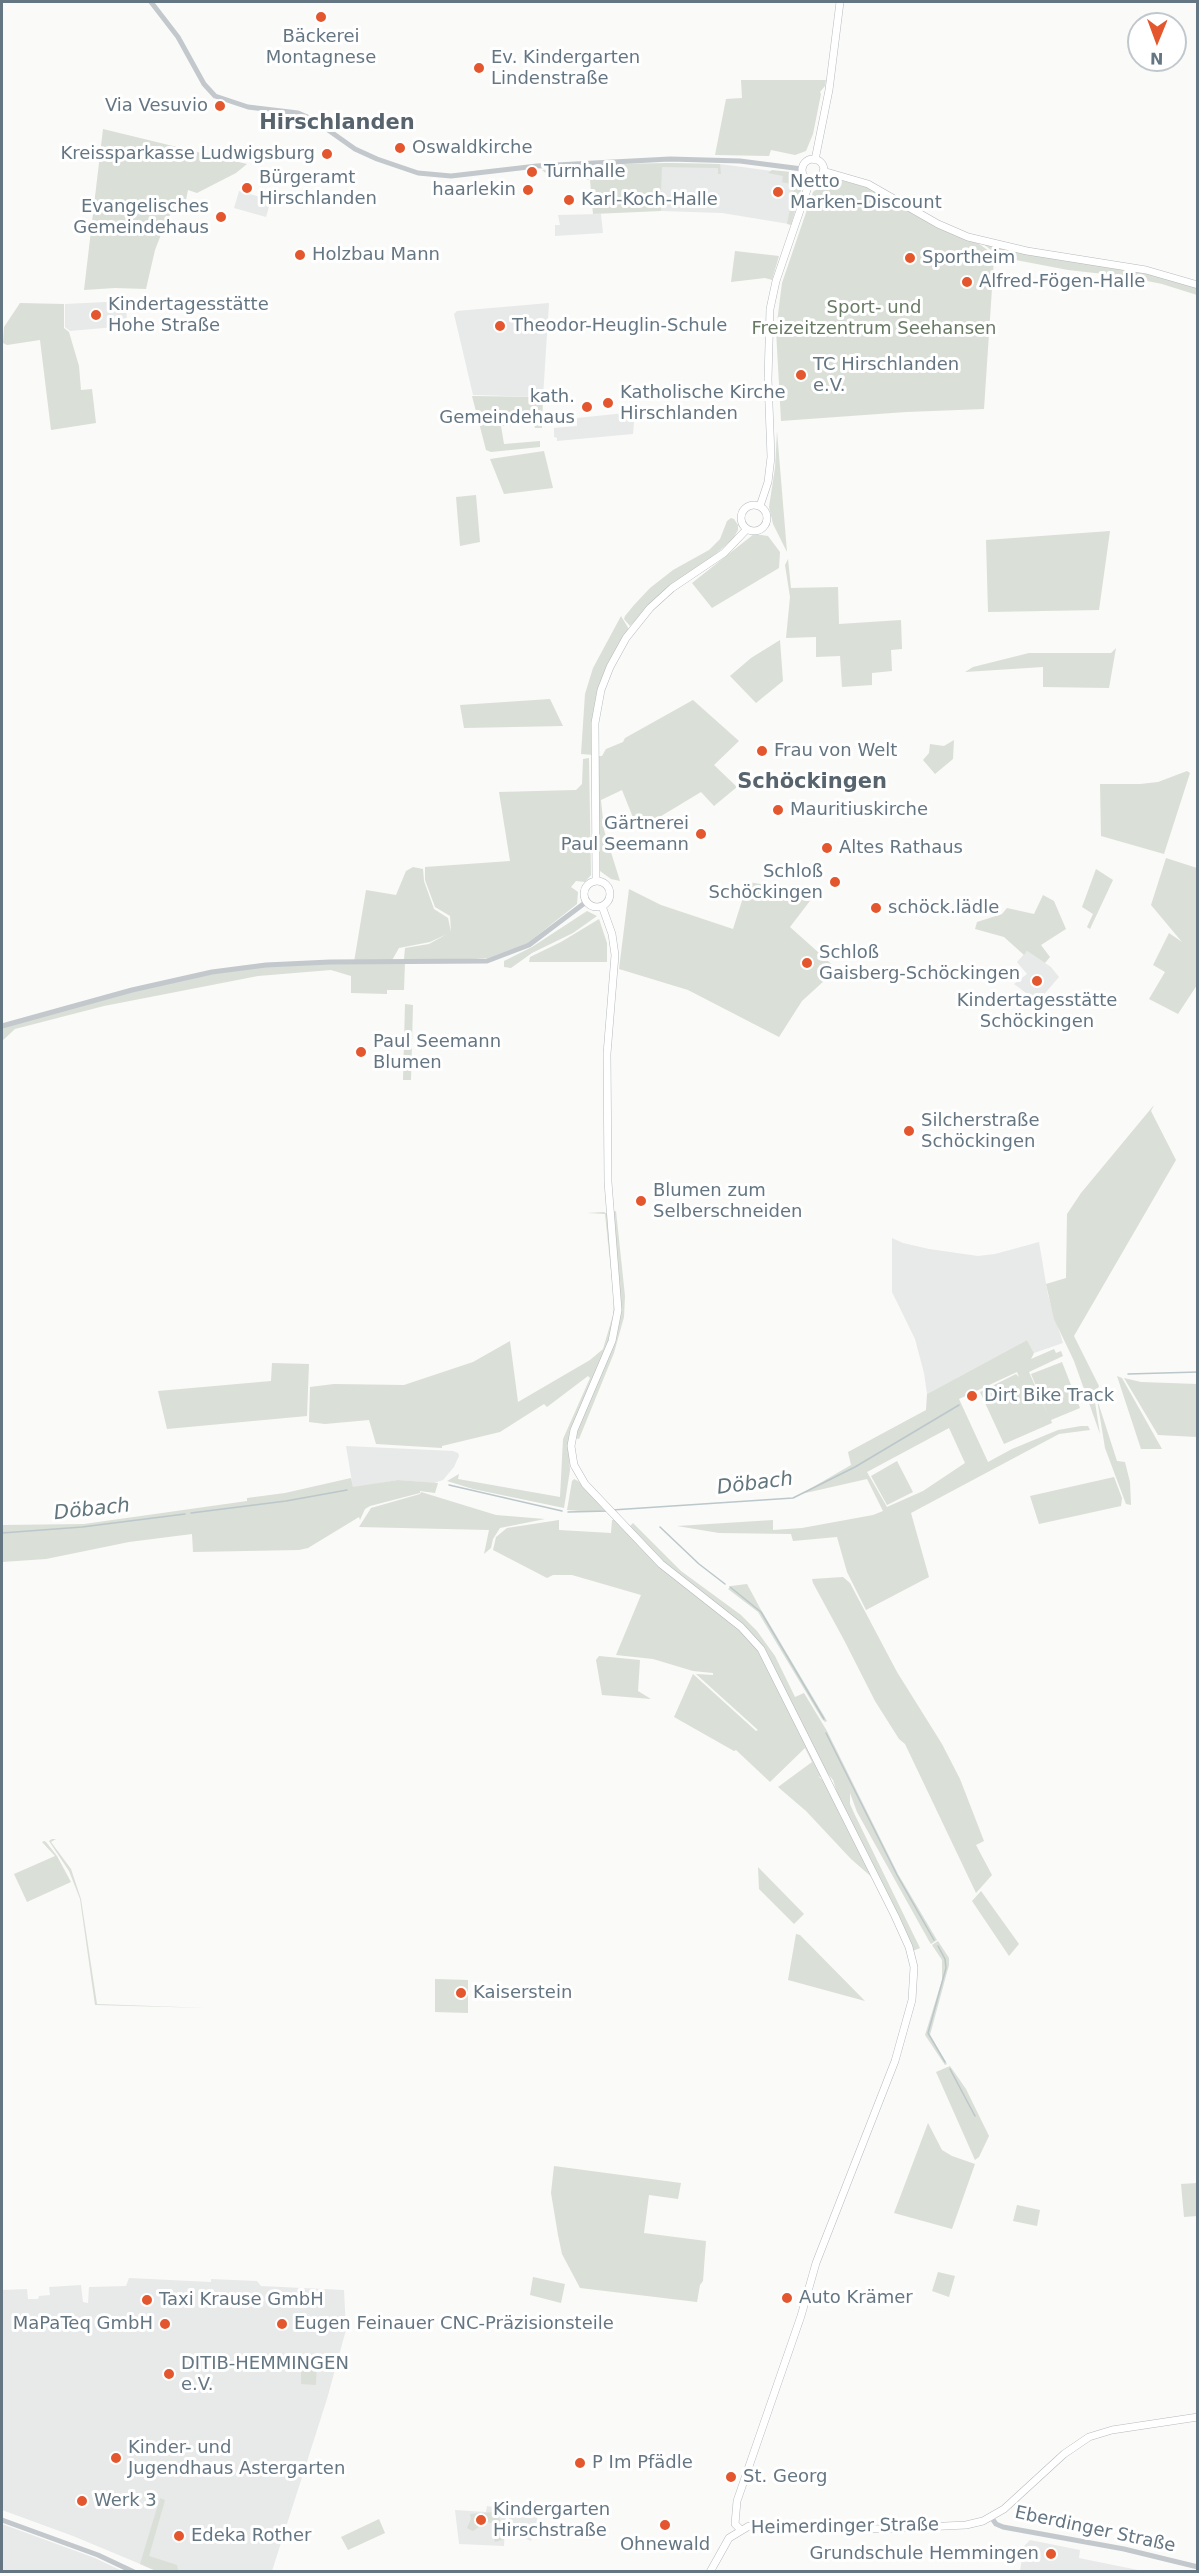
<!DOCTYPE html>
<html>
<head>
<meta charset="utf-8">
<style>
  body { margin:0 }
  #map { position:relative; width:1199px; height:2573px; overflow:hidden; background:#fafaf8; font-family:"DejaVu Sans",sans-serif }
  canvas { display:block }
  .frame { position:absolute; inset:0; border:3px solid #657683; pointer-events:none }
  .north { position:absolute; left:1127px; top:12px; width:60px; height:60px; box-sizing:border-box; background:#fff; border:2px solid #c1c8cd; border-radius:50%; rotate:181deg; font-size:16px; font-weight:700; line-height:24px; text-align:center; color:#657683 }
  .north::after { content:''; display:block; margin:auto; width:21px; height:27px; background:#e4572e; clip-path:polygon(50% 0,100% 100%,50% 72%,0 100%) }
</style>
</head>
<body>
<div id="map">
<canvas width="1199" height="2573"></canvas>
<div class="frame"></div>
<div class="north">N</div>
</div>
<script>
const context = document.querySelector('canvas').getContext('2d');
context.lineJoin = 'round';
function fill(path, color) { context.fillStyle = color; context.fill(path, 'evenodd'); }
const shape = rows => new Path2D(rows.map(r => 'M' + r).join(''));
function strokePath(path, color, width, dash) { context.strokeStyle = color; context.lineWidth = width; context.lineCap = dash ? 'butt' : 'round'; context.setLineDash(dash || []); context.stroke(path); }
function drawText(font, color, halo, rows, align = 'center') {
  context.font = font + ' "DejaVu Sans",sans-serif'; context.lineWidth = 6; context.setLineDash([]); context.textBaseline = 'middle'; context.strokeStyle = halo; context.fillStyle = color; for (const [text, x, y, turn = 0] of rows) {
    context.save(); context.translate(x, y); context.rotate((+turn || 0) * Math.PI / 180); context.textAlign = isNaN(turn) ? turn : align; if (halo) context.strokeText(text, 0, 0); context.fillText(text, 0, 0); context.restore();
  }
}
fill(shape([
  [667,163,720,164,787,173,799,187,789,224,722,213,661,211,662,167],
  [239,191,271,200,266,217,234,208],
  [601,214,603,233,555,236,555,225,560,225,558,215],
  [126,301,127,326,70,331,65,327,65,304],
  [549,303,543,397,473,395,454,314,457,311],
  [635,412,633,434,557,441,557,438,554,437,554,428,577,426,577,418],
  [1027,951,1051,967,1059,977,1035,1005,1027,999,1030,996,1014,984,1027,974,1017,962],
  [892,1238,903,1243,929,1249,978,1256,995,1254,1039,1242,1048,1295,1063,1343,1034,1353,1027,1340,927,1394,924,1373,915,1339,892,1292],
  [346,1446,453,1451,458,1453,459,1456,454,1467,443,1480,434,1483,398,1480,353,1488],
  [129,2278,211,2282,211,2279,257,2281,261,2286,344,2290,346,2330,327,2399,272,2571,157,2571,73,2536,2,2510,2,2290,27,2289,28,2299,38,2299,39,2296,50,2295,49,2287,81,2285,83,2302,88,2303,89,2287,126,2286],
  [487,2506,506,2509,504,2546,459,2544,455,2510,486,2512],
  [510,2507,532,2508,539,2513,531,2541,522,2537,508,2536],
  [2,2524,95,2558,122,2571,2,2571],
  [1030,2540,1080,2550,1079,2558,1143,2571,1020,2571,1024,2546]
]), '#e8e9e9');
fill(shape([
  [741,80,826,80,825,86,820,92,821,94,813,134,806,151,795,155,771,150,769,156,715,155,726,99,742,98],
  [103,129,247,164,236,173,197,193,188,190,186,200,183,199,177,205,159,231,162,232,155,250,146,289,115,288,84,290],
  [667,163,720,164,721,174,718,174,718,168,662,167,661,211,593,214,590,180,581,180,579,173,548,175,542,170,609,164],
  [772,170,791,172,802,187,791,225,787,224,795,185,782,182,783,176,768,173],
  [833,178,866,187,937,227,979,244,995,255,986,255,994,258,984,409,906,412,781,421,776,330,782,283,813,192],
  [982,243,1043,257,1151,272,1197,287,1197,295,1162,284,1122,276,1068,270,1000,257],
  [735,251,779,256,772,280,765,278,731,282],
  [20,303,64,304,64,328,69,332,79,366,81,390,92,389,96,423,51,430,40,340,7,345,3,343,4,327],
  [472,396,543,397,542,428,535,428,534,423,501,426,504,444,540,441,540,447,491,452,486,450],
  [777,431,787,552,773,524,769,507,775,468],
  [544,451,553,488,504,494,490,459],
  [476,495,480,542,460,546,456,497],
  [731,518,734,519,738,525,738,530,733,539,711,558,665,590,630,626,624,619,625,616,634,605,650,588,673,570,709,550,720,539,727,521],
  [1110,531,1099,610,988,612,986,540],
  [754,534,768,536,780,552,779,568,712,608,692,583],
  [788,559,791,588,838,587,839,624,901,620,902,649,891,650,892,671,872,673,872,685,842,687,840,656,816,657,816,637,786,638,790,597,785,565],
  [621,616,630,631,601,690,594,755,581,754,585,694,593,668],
  [780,640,783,681,756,703,730,676,751,658],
  [1116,648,1109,688,1043,687,1043,667,965,672,973,667,1029,653,1111,653],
  [550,699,563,726,464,728,460,705],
  [693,700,739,741,714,765,737,787,714,806,701,792,638,830,622,790,601,800,604,830,620,881,611,879,600,871,598,756,602,756,606,749,623,742,625,738],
  [954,740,953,759,935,774,923,760,929,753,930,744,944,746],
  [589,758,591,875,585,882,576,881,571,887,578,892,577,904,528,943,488,958,458,960,404,959,405,948,429,944,447,934,430,942,399,948,391,962,405,962,404,990,387,990,387,994,351,993,351,976,331,970,258,976,104,1006,15,1029,2,1041,2,1026,200,974,266,965,354,962,366,890,396,895,406,871,413,867,423,869,424,881,434,909,448,918,451,932,450,916,435,907,425,880,425,867,510,861,499,792,576,790,582,784,583,759],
  [1187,771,1190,773,1164,854,1101,836,1100,784,1140,784,1158,782],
  [1166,858,1197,868,1197,985,1178,1014,1149,999,1165,972,1153,965,1169,933,1182,942,1151,905],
  [1096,869,1113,880,1090,929,1087,927,1093,914,1082,907],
  [748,882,816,893,790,927,837,969,802,1001,779,1037,688,990,619,969,629,889,661,905,733,929],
  [1043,895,1054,901,1066,929,1041,945,1050,957,1045,963,1027,951,1024,955,1004,937,975,929,977,922,1002,914,1007,908,1034,914],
  [587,911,597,916,573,933,532,953,511,968,504,967,504,961,532,947],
  [599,919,607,943,607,962,529,962,530,957,561,942],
  [405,1004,413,1005,411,1080,403,1080],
  [1154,1105,1151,1111,1176,1160,1074,1336,1099,1386,1094,1396,1100,1434,1074,1361,1054,1319,1046,1284,1066,1278,1067,1214,1081,1193],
  [616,1211,625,1296,624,1317,614,1353,579,1439,572,1437,616,1324,612,1212],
  [604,1212,607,1214,616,1304,609,1340,569,1454,570,1470,564,1508,473,1489,447,1481,459,1474,458,1479,560,1497,563,1439,590,1378,588,1376,547,1407,544,1404,500,1432,442,1446,442,1448,376,1444,369,1420,325,1424,309,1422,310,1387,334,1384,404,1385,473,1362,510,1341,518,1402,590,1360,603,1349,613,1315,614,1300,605,1214,587,1213],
  [1027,1340,1034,1353,1031,1359,1054,1349,1056,1353,1061,1351,1063,1356,1029,1372,1048,1415,1031,1374,1062,1362,1080,1408,1051,1420,1052,1423,1004,1444,980,1392,1016,1374,1019,1377,1017,1372,959,1399,988,1462,1012,1449,1058,1430,1081,1426,1088,1426,1090,1430,1059,1434,911,1513,929,1577,866,1610,847,1572,837,1537,793,1541,791,1534,719,1533,677,1526,773,1520,773,1530,802,1528,873,1515,883,1511,867,1479,801,1494,851,1465,848,1452,926,1410,927,1394],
  [949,1428,965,1463,923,1491,887,1507,867,1472],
  [272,1363,309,1364,307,1416,167,1429,158,1391,271,1381],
  [1117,1376,1122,1378,1162,1449,1141,1449],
  [1124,1378,1141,1382,1197,1384,1197,1437,1158,1435],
  [1097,1399,1117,1461,1125,1462,1130,1482,1131,1505,1126,1504,1105,1448],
  [897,1461,913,1492,887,1505,871,1476],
  [1114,1477,1122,1498,1121,1506,1039,1524,1030,1496],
  [351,1478,353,1487,398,1480,438,1483,435,1493,420,1491,420,1493,370,1506,365,1509,360,1520,359,1517,308,1548,299,1550,193,1552,192,1534,129,1542,46,1559,2,1562,2,1525,84,1524,247,1501,247,1498,285,1493],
  [574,1479,578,1481,606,1510,593,1512,567,1510,572,1481],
  [421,1492,496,1515,545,1519,500,1528,493,1539,491,1548,484,1554,489,1530,359,1527,371,1508,420,1494],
  [559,1520,559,1530,611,1533,612,1520,616,1520,666,1572,739,1629,759,1650,824,1779,818,1776,826,1783,875,1880,851,1859,806,1811,778,1787,812,1762,805,1748,770,1782,736,1750,734,1751,674,1717,693,1674,756,1731,758,1730,696,1674,713,1675,713,1673,693,1671,653,1659,616,1655,641,1595,572,1575,553,1575,547,1578,493,1550,496,1537,507,1528],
  [633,1523,681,1571,741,1615,757,1631,775,1656,795,1697,804,1693,827,1731,898,1874,937,1940,931,1944,929,1941,857,1812,850,1793,850,1804,854,1813,920,1948,913,1951,838,1796,833,1780,827,1773,763,1647,748,1629,669,1568,629,1527],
  [843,1577,850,1583,897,1672,942,1744,960,1779,984,1841,976,1845,992,1875,976,1893,905,1744,899,1739,875,1701,844,1640,813,1583,812,1579],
  [747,1584,760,1608,827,1721,825,1722,822,1719,758,1612,728,1589,731,1586],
  [599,1656,640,1660,638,1691,651,1699,602,1695,596,1660],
  [52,1839,56,1839,51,1842,71,1869,81,1899,97,2004,207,2008,95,2005,80,1899,69,1871,49,1841],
  [44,1841,46,1842,57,1856,71,1882,27,1902,14,1874,55,1856,42,1842],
  [758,1867,804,1914,794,1924,759,1889],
  [981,1891,1019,1944,1009,1956,972,1901],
  [796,1934,800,1935,865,2001,788,1980],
  [938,1941,949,1958,949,1965,930,2035,947,2064,945,2065,925,2035,942,1980,942,1960,932,1945],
  [435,1979,468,1980,468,2013,435,2012],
  [950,2066,966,2089,989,2136,979,2157,975,2160,936,2072],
  [928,2123,942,2150,952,2156,975,2164,952,2229,894,2213],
  [554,2166,681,2183,678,2199,649,2195,644,2233,706,2241,703,2281,700,2285,697,2302,580,2288,562,2254,558,2235,551,2193],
  [1197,2183,1197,2216,1184,2217,1181,2184],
  [1017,2205,1040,2210,1037,2226,1013,2221],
  [938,2272,955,2276,949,2297,932,2291],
  [533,2277,565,2284,561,2303,530,2295],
  [317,2355,316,2385,301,2384,301,2356],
  [160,2498,165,2500,149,2556,177,2565,178,2570,184,2571,156,2571,140,2564],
  [495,2512,505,2528,504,2539,495,2542,492,2532,497,2524,486,2522,473,2531,467,2528,471,2519,470,2514],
  [379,2519,385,2533,348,2550,341,2537]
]), '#dadfd7');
strokePath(shape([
  [1128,1374,1198,1372],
  [449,1485,562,1511],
  [612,1510,793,1498,855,1467,959,1405],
  [568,1512,608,1511],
  [191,1513,286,1501,347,1490],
  [660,1527,699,1564,725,1584],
  [2,1533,82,1527,185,1514],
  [730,1587,761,1612,824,1719],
  [826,1733,897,1875,934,1940],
  [938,1946,945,1959,946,1968,928,2033,945,2062],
  [950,2069,975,2116]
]), '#bbc7cb', 1.5);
const major = shape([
  '802 170a11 11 0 1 1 22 0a11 11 0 1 1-22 0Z',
  [815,160,829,90,840,2],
  [823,171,868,184,938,224,968,237,1027,251,1146,270,1198,285],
  '741 518a13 13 0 1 1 26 0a13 13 0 1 1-26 0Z',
  [760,506,768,482,771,457,768,379,770,309,776,281,810,181],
  '584 894a13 13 0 1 1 26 0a13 13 0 1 1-26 0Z',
  [596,881,595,723,601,690,610,667,626,638,650,608,672,588,724,553,747,529],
  [602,906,612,934,615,955,607,1054,608,1182,618,1310,612,1341,574,1430,571,1446,574,1465,585,1484,661,1564,741,1627,761,1649,895,1916,909,1947,914,1967,912,2000,895,2061,816,2263,801,2316,737,2501,735,2524,740,2529],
  [710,2572,729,2538,749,2526,883,2529,966,2525,983,2521,1004,2509,1064,2454,1089,2437,1112,2430,1198,2417]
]);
strokePath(major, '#b5babe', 8);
strokePath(shape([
  [151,2,178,37,204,84,215,96,248,107,298,113,314,120,355,149,377,159,418,173,451,176,537,166,670,159,740,161,802,169],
  [2,1026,132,990,212,972,266,965,330,962,487,961,529,945,586,902],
  [991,2517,996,2524,1003,2527,1124,2549,1198,2567],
  [2,2520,98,2555,134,2572]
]), '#c3c8cc', 5);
strokePath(major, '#fff', 7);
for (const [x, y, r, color] of [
  [321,17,6,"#e4572e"],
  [479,68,6,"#e4572e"],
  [220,106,6,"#e4572e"],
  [400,148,6,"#e4572e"],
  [327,154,6,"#e4572e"],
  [532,172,6,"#e4572e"],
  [247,188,6,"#e4572e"],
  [528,190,6,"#e4572e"],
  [778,192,6,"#e4572e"],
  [569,200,6,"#e4572e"],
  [221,217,6,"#e4572e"],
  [300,255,6,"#e4572e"],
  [910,258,6,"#e4572e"],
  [967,282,6,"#e4572e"],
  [96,315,6,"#e4572e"],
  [500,326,6,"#e4572e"],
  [801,375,6,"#e4572e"],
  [608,403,6,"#e4572e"],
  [587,407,6,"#e4572e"],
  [762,751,6,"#e4572e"],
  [778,810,6,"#e4572e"],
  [701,834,6,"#e4572e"],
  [827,848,6,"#e4572e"],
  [835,882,6,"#e4572e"],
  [876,908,6,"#e4572e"],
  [807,963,6,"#e4572e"],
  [1037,981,6,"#e4572e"],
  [361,1052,6,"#e4572e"],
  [909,1131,6,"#e4572e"],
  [641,1201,6,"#e4572e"],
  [972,1396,6,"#e4572e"],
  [461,1993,6,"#e4572e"],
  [787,2298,6,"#e4572e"],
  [147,2300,6,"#e4572e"],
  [165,2324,6,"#e4572e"],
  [282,2324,6,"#e4572e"],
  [169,2374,6,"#e4572e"],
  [116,2458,6,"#e4572e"],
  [580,2463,6,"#e4572e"],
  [731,2477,6,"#e4572e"],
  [82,2501,6,"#e4572e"],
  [481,2520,6,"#e4572e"],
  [665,2525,6,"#e4572e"],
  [179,2536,6,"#e4572e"],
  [1051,2554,6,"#e4572e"]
]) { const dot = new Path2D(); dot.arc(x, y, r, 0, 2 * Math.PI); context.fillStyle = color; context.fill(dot); strokePath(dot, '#fff', 2); }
drawText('18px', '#657683', '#fff', [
  ["Bäckerei",321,37,"center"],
  ["Montagnese",321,58,"center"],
  ["Ev. Kindergarten",491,58],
  ["Lindenstraße",491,79],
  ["Via Vesuvio",208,106,"right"],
  ["Oswaldkirche",412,148],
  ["Kreissparkasse Ludwigsburg",315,154,"right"],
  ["Turnhalle",544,172],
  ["Bürgeramt",259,178],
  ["Hirschlanden",259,199],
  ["Netto",790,182],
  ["Marken-Discount",790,203],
  ["haarlekin",516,190,"right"],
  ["Karl-Koch-Halle",581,200],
  ["Evangelisches",209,207,"right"],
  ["Gemeindehaus",209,228,"right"],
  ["Holzbau Mann",312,255],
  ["Sportheim",922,258],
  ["Alfred-Fögen-Halle",979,282],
  ["Kindertagesstätte",108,305],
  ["Hohe Straße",108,326],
  ["Theodor-Heuglin-Schule",512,326],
  ["TC Hirschlanden",813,365],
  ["e.V.",813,386],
  ["Katholische Kirche",620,393],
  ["Hirschlanden",620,414],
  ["kath.",575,397,"right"],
  ["Gemeindehaus",575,418,"right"],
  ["Frau von Welt",774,751],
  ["Mauritiuskirche",790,810],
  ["Gärtnerei",689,824,"right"],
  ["Paul Seemann",689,845,"right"],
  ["Altes Rathaus",839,848],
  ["Schloß",823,872,"right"],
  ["Schöckingen",823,893,"right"],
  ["schöck.lädle",888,908],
  ["Schloß",819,953],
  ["Gaisberg-Schöckingen",819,974],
  ["Kindertagesstätte",1037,1001,"center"],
  ["Schöckingen",1037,1022,"center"],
  ["Paul Seemann",373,1042],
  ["Blumen",373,1063],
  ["Silcherstraße",921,1121],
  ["Schöckingen",921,1142],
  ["Blumen zum",653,1191],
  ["Selberschneiden",653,1212],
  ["Dirt Bike Track",984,1396],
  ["Kaiserstein",473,1993],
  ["Auto Krämer",799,2298],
  ["Taxi Krause GmbH",159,2300],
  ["MaPaTeq GmbH",153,2324,"right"],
  ["Eugen Feinauer CNC-Präzisionsteile",294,2324],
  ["DITIB-HEMMINGEN",181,2364],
  ["e.V.",181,2385],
  ["Kinder- und",128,2448],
  ["Jugendhaus Astergarten",128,2469],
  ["P Im Pfädle",592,2463],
  ["St. Georg",743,2477],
  ["Werk 3",94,2501],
  ["Kindergarten",493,2510],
  ["Hirschstraße",493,2531],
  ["Edeka Rother",191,2536],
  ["Ohnewald",665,2545,"center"],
  ["Grundschule Hemmingen",1039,2554,"right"]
], 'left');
drawText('18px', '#687a64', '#fff', [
  ["Sport- und",874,308],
  ["Freizeitzentrum Seehansen",874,329]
]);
drawText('18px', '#657683', '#fff', [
  ["Heimerdinger Straße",845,2527,-1],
  ["Eberdinger Straße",1095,2530,12]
]);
drawText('italic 20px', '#60757c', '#fff', [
  ["Döbach",755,1484,-7],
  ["Döbach",92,1510,-6]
]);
drawText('bold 21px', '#57646e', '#fff', [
  ["Hirschlanden",337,124],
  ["Schöckingen",812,783]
]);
</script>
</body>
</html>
